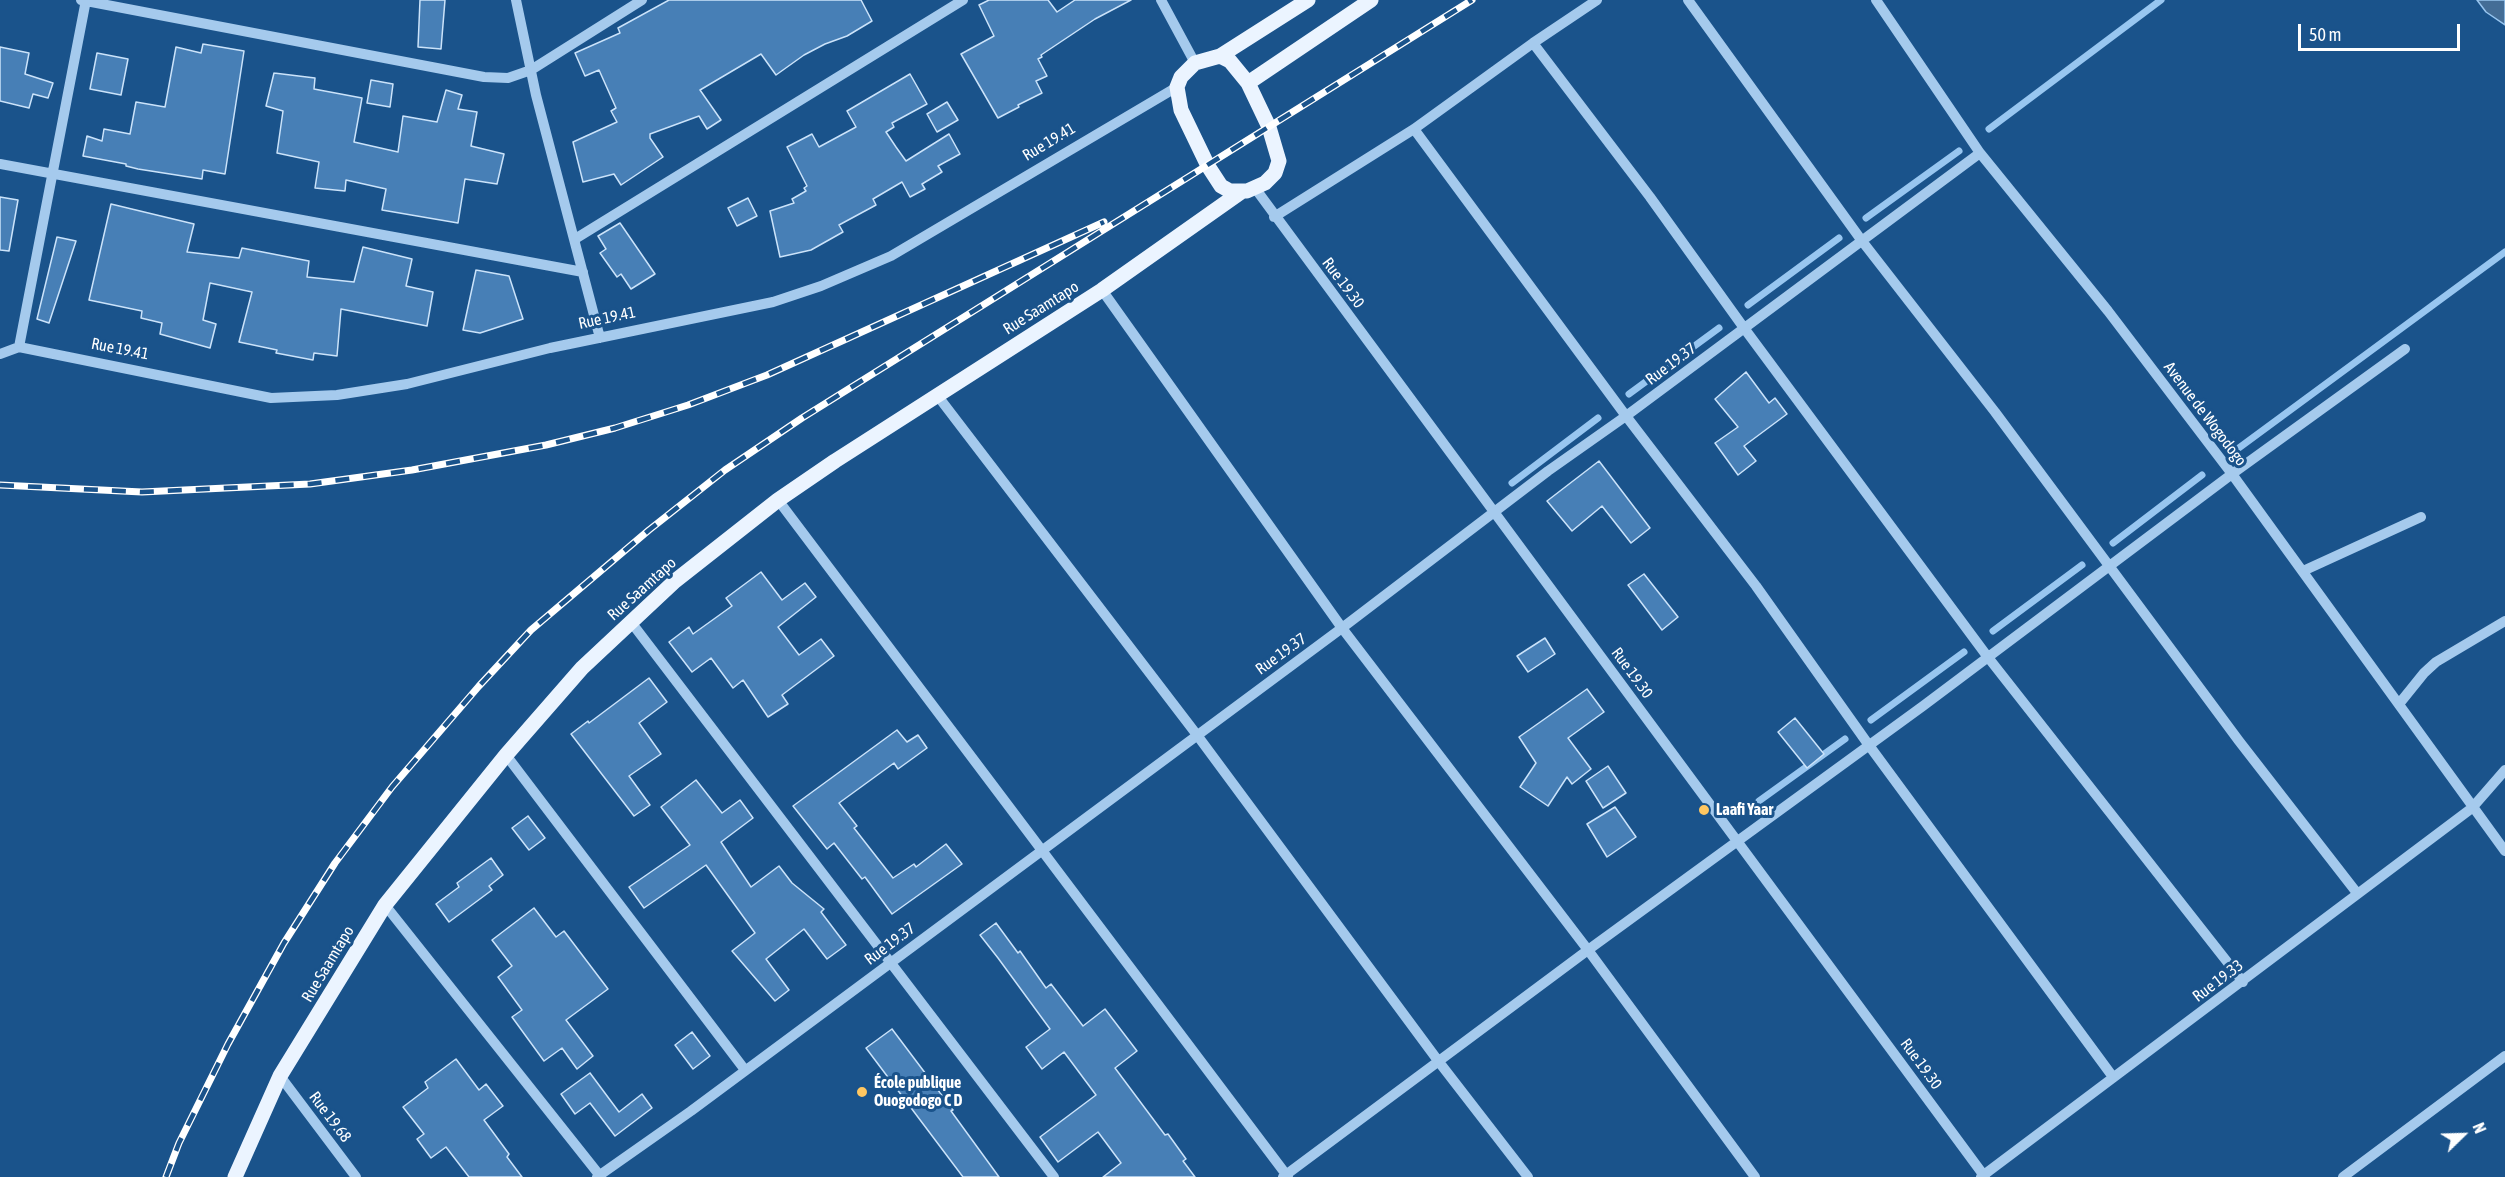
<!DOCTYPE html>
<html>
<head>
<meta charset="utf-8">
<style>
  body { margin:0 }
  #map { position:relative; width:2505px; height:1177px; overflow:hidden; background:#1a538b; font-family:"Asap Condensed",sans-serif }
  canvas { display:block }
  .north { position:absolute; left:2433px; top:1105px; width:60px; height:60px; -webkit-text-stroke:4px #1a538b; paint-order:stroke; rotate:67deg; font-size:16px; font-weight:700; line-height:24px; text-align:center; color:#fff }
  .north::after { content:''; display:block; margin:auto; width:21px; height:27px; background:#fff; clip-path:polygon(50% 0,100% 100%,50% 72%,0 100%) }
  .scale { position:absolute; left:2298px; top:24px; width:162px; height:27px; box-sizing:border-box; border:3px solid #fff; border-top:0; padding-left:8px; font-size:18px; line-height:21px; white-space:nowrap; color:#fff; -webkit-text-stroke:4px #1a538b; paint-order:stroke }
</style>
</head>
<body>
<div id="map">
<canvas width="2505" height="1177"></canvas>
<div class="north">N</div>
<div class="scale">50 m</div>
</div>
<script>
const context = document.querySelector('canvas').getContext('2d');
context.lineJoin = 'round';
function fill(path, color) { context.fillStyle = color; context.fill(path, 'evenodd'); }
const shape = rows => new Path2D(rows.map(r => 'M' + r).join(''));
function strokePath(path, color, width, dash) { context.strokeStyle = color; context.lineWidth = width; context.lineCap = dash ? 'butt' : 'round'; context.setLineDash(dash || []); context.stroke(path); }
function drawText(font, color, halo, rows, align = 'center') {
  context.font = font + ' "Asap Condensed",sans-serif'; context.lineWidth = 6; context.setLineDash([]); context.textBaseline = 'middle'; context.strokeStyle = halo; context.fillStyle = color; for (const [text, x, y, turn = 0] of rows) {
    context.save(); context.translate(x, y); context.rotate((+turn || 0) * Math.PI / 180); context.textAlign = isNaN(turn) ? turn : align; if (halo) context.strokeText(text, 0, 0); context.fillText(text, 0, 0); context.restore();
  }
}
const water = shape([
  [2477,0,2505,0,2505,25,2486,12,2477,0]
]);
fill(water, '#446d96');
strokePath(water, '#98c6f0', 1.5);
strokePath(shape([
  [1989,129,2161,0],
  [1866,218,1959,151],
  [1748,305,1839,238],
  [1629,394,1719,328],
  [2232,453,2505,252],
  [1512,483,1598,418],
  [2113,543,2202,475],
  [1993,631,2082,565],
  [1871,720,1964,652],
  [1759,801,1845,739]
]), '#98c6f0', 7);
const building = shape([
  [420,0,445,0,441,49,418,47,420,0],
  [669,0,861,0,872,21,847,36,825,44,804,55,776,75,761,54,700,90,721,120,707,129,699,116,650,134,650,138,663,157,621,185,614,174,583,182,573,142,617,122,611,111,616,108,599,70,585,76,575,53,620,33,618,28,669,0],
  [989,0,1048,0,1057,12,1075,0,1131,0,1095,19,1041,55,1042,57,1038,59,1047,76,1036,81,1042,93,1018,105,1019,107,998,118,961,54,994,36,979,5,989,0],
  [203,44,244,51,225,174,203,170,202,179,138,169,126,166,126,164,83,156,87,136,102,141,104,129,130,134,136,102,165,107,176,47,201,53,203,44],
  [0,47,29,53,25,74,53,83,48,98,33,94,29,108,0,101,0,47],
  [97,53,128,59,121,95,90,89,97,53],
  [274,73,315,78,314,89,362,98,354,142,398,152,403,116,437,122,446,90,462,95,458,109,477,112,471,146,504,154,497,184,465,179,458,223,382,210,386,189,346,180,345,191,315,188,319,162,277,153,283,111,266,106,274,73],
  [910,74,927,104,892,123,894,127,886,132,896,147,906,161,949,134,960,154,938,166,942,172,922,184,925,189,910,197,902,182,873,199,876,205,839,225,843,232,811,250,780,257,770,211,794,203,792,199,806,191,804,188,807,186,787,147,812,134,819,147,856,127,847,111,910,74],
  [371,80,393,84,390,107,367,103,371,80],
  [947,102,958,120,937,132,927,114,947,102],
  [0,197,18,200,9,251,0,250,0,197],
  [748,198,757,216,737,226,728,208,748,198],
  [111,204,194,224,187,252,239,258,242,248,309,261,307,277,354,282,363,247,412,259,406,286,433,292,427,326,341,309,337,356,314,353,313,360,276,353,277,350,239,342,252,292,210,283,203,320,216,324,210,348,160,334,162,323,141,318,142,311,89,300,111,204],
  [620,223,655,274,631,289,621,274,617,277,600,253,606,249,598,236,620,223],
  [57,237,76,241,49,323,37,319,57,237],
  [476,270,509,276,523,319,480,333,463,330,476,270],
  [1746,372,1769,403,1775,398,1787,414,1744,446,1756,461,1738,475,1715,443,1738,427,1715,399,1746,372],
  [1599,461,1650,528,1631,543,1602,506,1572,531,1547,501,1599,461],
  [761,572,782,600,805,583,816,597,778,627,799,655,821,639,834,656,782,695,788,704,768,717,743,680,733,688,711,658,692,672,669,642,689,627,693,634,732,606,726,598,761,572],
  [1644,574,1678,617,1662,630,1628,585,1644,574],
  [1545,638,1555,654,1528,672,1517,656,1545,638],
  [649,678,667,702,639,723,661,754,629,776,650,805,634,816,571,734,588,721,589,723,649,678],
  [1587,689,1604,712,1568,738,1591,769,1572,784,1567,777,1548,806,1520,787,1536,763,1519,737,1587,689],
  [1795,718,1824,754,1807,768,1778,732,1795,718],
  [897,730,907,742,918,735,927,748,898,769,894,763,839,803,857,826,854,828,893,878,914,864,916,867,946,844,962,864,892,914,865,877,862,879,834,843,827,849,793,806,897,730],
  [1608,766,1626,793,1603,808,1586,781,1608,766],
  [696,780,722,813,740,800,753,818,721,842,751,887,779,866,792,883,824,909,821,912,846,945,827,959,804,929,766,959,789,990,775,1001,732,951,755,933,706,865,644,908,629,887,690,845,661,807,696,780],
  [1615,807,1636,837,1607,857,1587,824,1615,807],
  [528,816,545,838,529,850,512,828,528,816],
  [491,858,503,875,489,886,492,890,449,922,436,904,459,887,457,883,491,858],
  [534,908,556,937,564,931,608,989,566,1020,593,1056,577,1069,562,1048,544,1061,512,1017,522,1010,498,977,512,966,492,940,534,908],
  [996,923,1018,953,1020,951,1046,988,1051,984,1083,1026,1105,1009,1137,1051,1115,1068,1165,1135,1168,1134,1186,1159,1183,1161,1195,1177,1103,1177,1121,1163,1098,1132,1058,1162,1040,1137,1096,1095,1064,1052,1042,1069,1026,1047,1050,1029,998,958,980,935,996,923],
  [892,1029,953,1110,951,1111,999,1177,963,1177,866,1048,892,1029],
  [692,1032,710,1056,693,1069,675,1045,692,1032],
  [456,1059,479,1090,486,1084,503,1106,484,1120,509,1154,507,1157,522,1177,469,1177,446,1147,431,1158,417,1139,424,1134,403,1107,428,1088,425,1082,456,1059],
  [590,1073,619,1112,642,1094,652,1108,615,1136,590,1103,575,1114,561,1094,590,1073]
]);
fill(building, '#477fb6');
strokePath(building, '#cbe3fa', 1.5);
strokePath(shape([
  [81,0,484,77,508,78,531,70,642,0],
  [516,0,536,95,600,338],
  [1161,0,1195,63],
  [1688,0,1862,241,1995,412,2239,741,2357,893],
  [1876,0,1980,153,2108,311,2232,474,2505,851],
  [1533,43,1650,197,1744,328,1987,656,2243,982],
  [1414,129,1626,416,1756,586,1868,744,2113,1077],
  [0,164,583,272],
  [1255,188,1985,1177],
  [1274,217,1414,129,1533,43,1597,0],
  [575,239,963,0],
  [1102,290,1342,628,1588,950,1755,1177],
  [19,347,86,0],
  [0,354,19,347,271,398,337,395,407,384,550,348,773,302,821,286,891,256,1177,87],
  [937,395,1197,735,1439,1062,1528,1177],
  [778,500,1288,1177],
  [2303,571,2421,517],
  [631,622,1054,1177],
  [2399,704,2424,673,2436,662,2505,621],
  [506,755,745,1070],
  [385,905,601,1177],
  [280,1076,356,1177],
  [597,1177,691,1111,1342,628,1548,471,1626,416,1980,153],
  [1283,1177,1588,950,1923,706,2232,474,2405,349],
  [1981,1177,2472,808,2505,770],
  [2343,1177,2505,1056]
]), '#a5caed', 10);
strokePath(shape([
  [1220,56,1230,61,1248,83,1269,127,1279,161,1275,173,1265,183,1247,191,1230,191,1221,186,1208,166,1181,110,1177,87,1181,77,1195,63,1220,56],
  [1220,56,1308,0],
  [1248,83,1371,0],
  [235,1177,280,1076,385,905,506,755,582,668,675,581,778,500,835,461,1102,290,1241,192]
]), '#ebf4ff', 15);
const rail = shape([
  [0,485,142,492,310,484,412,470,546,445,615,428,688,405,767,375,1104,222],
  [166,1177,179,1143,228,1044,284,943,335,863,392,787,479,686,531,630,649,530,725,470,802,418,1472,0]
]);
strokePath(rail, '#fff', 7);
strokePath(rail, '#1a538b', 4.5, [14]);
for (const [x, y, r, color] of [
  [1704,810,6,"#ffc761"],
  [862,1092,6,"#ffc761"]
]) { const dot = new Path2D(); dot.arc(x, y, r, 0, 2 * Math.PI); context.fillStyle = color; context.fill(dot); strokePath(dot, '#1a538b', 2); }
drawText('16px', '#fff', '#1a538b', [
  ["Rue 19.41",1049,142,-31],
  ["Rue 19.30",1343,283,53],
  ["Rue Saamtapo",1041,308,-32],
  ["Rue 19.41",607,318,-12],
  ["Rue 19.41",120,349,11],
  ["Rue 19.37",1671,364,-37],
  ["Avenue de Wogodogo",2205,414,53],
  ["Rue Saamtapo",642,589,-42],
  ["Rue 19.37",1281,654,-36],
  ["Rue 19.30",1632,673,54],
  ["Rue 19.37",890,944,-37],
  ["Rue Saamtapo",328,964,-59],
  ["Rue 19.33",2218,981,-37],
  ["Rue 19.30",1921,1064,54],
  ["Rue 19.68",330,1117,53]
]);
drawText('bold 16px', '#fff', '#1a538b', [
  ["Laafi Yaar",1716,810],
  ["École publique",874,1083],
  ["Ouogodogo C D",874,1101]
], 'left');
</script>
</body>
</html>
